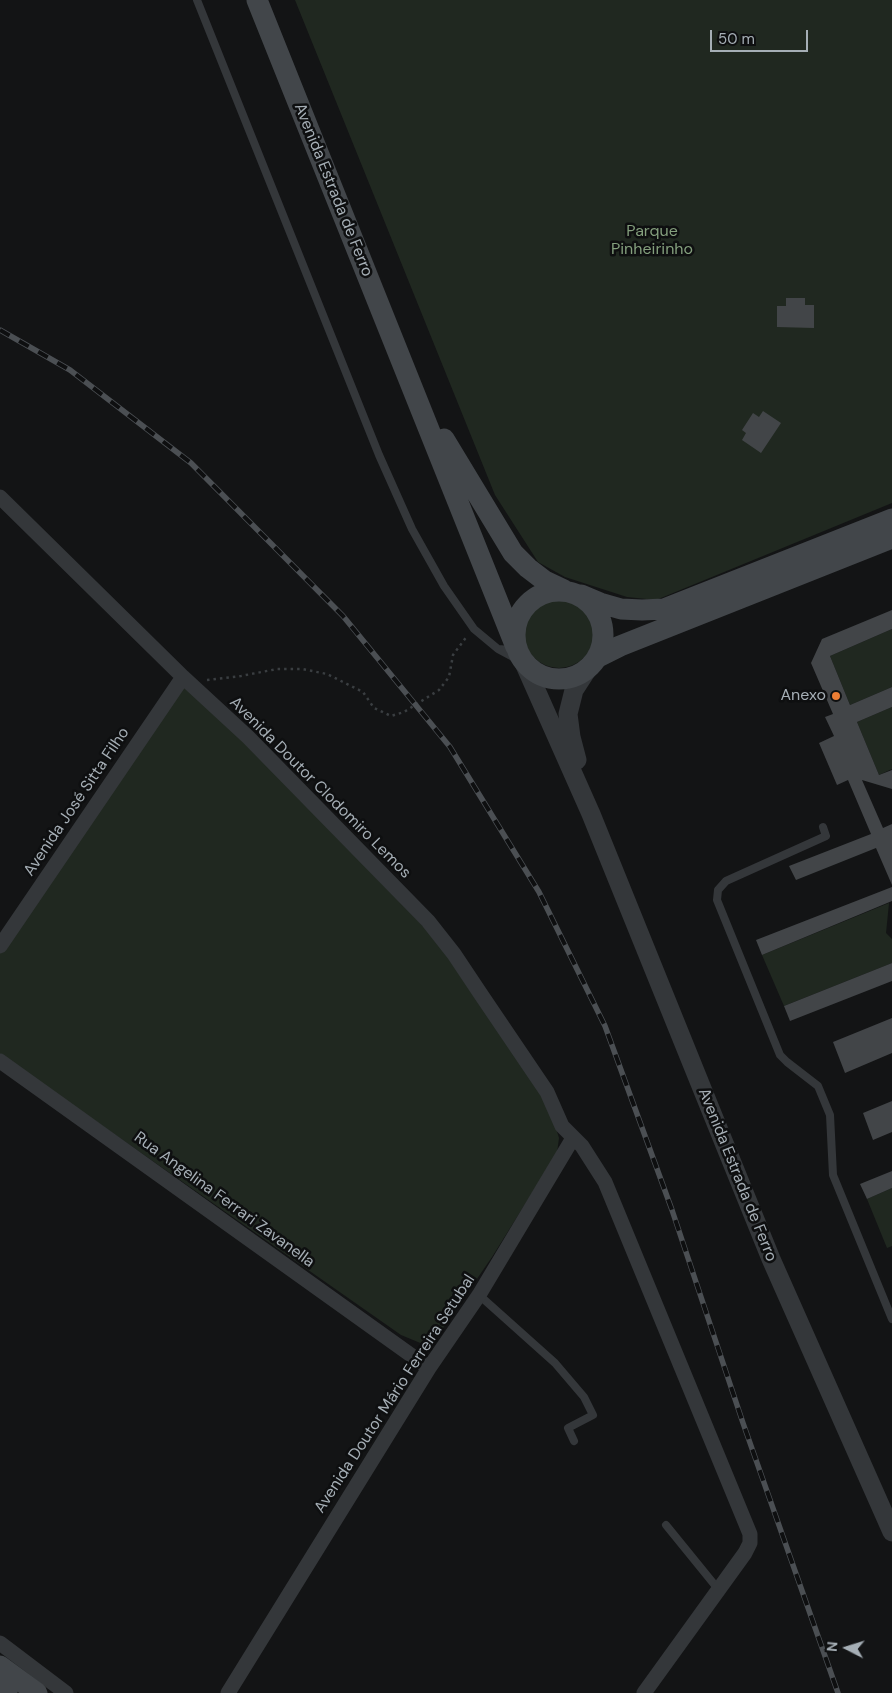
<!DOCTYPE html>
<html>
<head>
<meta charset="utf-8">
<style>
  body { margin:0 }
  #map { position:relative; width:892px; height:1693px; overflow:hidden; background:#131415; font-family:"DM Sans",sans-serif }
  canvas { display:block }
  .north { position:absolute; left:822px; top:1623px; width:50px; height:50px; -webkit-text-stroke:4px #0e0f10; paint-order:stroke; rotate:275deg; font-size:14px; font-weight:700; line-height:20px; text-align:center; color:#a5aeb5 }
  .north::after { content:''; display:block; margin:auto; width:18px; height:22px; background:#a5aeb5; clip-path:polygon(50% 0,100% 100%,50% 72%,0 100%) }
  .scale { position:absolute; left:710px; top:30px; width:98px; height:22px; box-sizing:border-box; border:2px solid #a5aeb5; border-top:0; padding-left:6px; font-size:15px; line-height:18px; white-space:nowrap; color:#a5aeb5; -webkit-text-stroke:4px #0e0f10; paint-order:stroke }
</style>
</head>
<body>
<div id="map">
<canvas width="892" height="1693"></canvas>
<div class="north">N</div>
<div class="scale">50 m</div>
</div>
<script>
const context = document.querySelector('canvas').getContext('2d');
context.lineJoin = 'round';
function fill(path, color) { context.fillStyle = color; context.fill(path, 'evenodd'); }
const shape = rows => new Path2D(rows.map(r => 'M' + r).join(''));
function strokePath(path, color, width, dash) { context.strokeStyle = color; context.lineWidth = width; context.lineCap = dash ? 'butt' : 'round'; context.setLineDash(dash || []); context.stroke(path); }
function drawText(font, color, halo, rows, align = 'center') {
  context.font = font + ' "DM Sans",sans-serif'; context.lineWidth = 5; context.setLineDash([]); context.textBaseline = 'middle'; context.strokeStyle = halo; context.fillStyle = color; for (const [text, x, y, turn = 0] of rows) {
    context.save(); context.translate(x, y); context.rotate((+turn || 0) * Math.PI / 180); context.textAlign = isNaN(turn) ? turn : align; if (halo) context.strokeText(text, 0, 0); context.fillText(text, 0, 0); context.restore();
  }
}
fill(shape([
  [295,0,892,0,892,503,656,600,627,597,565,577,538,562,495,495],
  '524 633a35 35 0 1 1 70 0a35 35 0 1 1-70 0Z',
  [892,629,892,687,850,705,830,656],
  [185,685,243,740,447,951,550,1109,559,1138,557,1153,492,1257,430,1347,401,1335,0,1054,0,953],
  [892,707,892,769,879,775,857,722],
  [889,903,886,933,892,939,892,963,784,1006,762,955],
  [892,1188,892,1246,887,1248,867,1199]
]), '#202820');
fill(shape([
  [786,298,805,298,805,305,814,305,814,328,777,327,777,306,786,306],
  [763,411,781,423,761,453,742,440,746,433,742,430,753,413,759,417],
  [892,610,892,629,830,656,850,705,892,687,892,707,857,722,879,775,892,770,892,789,862,780,883,828,892,824,892,885,876,848,796,880,789,866,871,834,848,780,837,785,819,743,834,736,825,717,833,714,811,663,822,639],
  [892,887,892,901,762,955,756,940],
  [892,963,892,981,790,1021,784,1006],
  [892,1018,892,1053,845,1073,833,1042],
  [892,1101,892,1132,873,1140,863,1113],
  [892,1171,892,1188,867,1199,860,1184]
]), '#424548');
strokePath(shape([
  [207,680,241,676,277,669,302,669,327,674,363,692,374,708,391,716,404,712,439,690,449,677,453,655,467,636]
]), '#3a3e41', 2.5, [2.5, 4]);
strokePath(shape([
  [197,0,379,455,412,529,444,586,474,629,498,649],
  [514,648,511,650,498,649,524,663],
  [823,827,826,836,726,881,718,890,717,900,780,1055,787,1062,818,1086,830,1115,833,1175,892,1319],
  [479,1295,555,1363,584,1397,593,1415,568,1428,574,1441],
  [666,1525,718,1589]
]), '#34373a', 8);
strokePath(shape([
  [0,497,183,677,248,737,428,921,454,954,480,993,547,1092,562,1126,582,1146,605,1182,750,1534,750,1543,745,1553,644,1693],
  [0,946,183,677],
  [0,1061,429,1368],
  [0,1643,66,1693],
  [228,1693,429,1368,479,1295,573,1138]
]), '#34373a', 15);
strokePath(shape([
  [524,663,591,814,771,1259,892,1532],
  [577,760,571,737,568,714,574,690,587,670]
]), '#34373a', 19);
strokePath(shape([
  [257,0,516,647],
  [444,439,513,553,528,568,545,581,564,590],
  '515 635a44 44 0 1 1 88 0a44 44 0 1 1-88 0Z',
  [581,595,600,603,621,609,642,610,664,609,892,519],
  [598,657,620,646,892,538],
  [0,1666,37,1693],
  [0,1688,7,1693]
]), '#42464a', 21);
const rail = shape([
  [0,330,70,370,191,463,343,616,450,747,539,892,605,1026,672,1210,743,1423,838,1693]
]);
strokePath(rail, '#4b4f53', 5.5);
strokePath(rail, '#0e0f10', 4, [11]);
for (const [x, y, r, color] of [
  [836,696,5,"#ec7d34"]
]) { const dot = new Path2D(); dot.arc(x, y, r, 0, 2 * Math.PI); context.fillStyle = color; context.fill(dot); strokePath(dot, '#0e0f10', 2); }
drawText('16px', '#a5aeb5', '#0e0f10', [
  ["Avenida Estrada de Ferro",333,190,68],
  ["Avenida Doutor Clodomiro Lemos",320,788,45],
  ["Avenida José Sitta Filho",77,802,-56],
  ["Avenida Estrada de Ferro",737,1175,68],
  ["Rua Angelina Ferrari Zavanella",224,1200,36],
  ["Avenida Doutor Mário Ferreira Setubal",395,1394,-57]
]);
drawText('16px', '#849f7d', '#0e0f10', [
  ["Parque",652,232],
  ["Pinheirinho",652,250]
]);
drawText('16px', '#a5aeb5', '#0e0f10', [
  ["Anexo",826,696]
], 'right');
</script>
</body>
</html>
